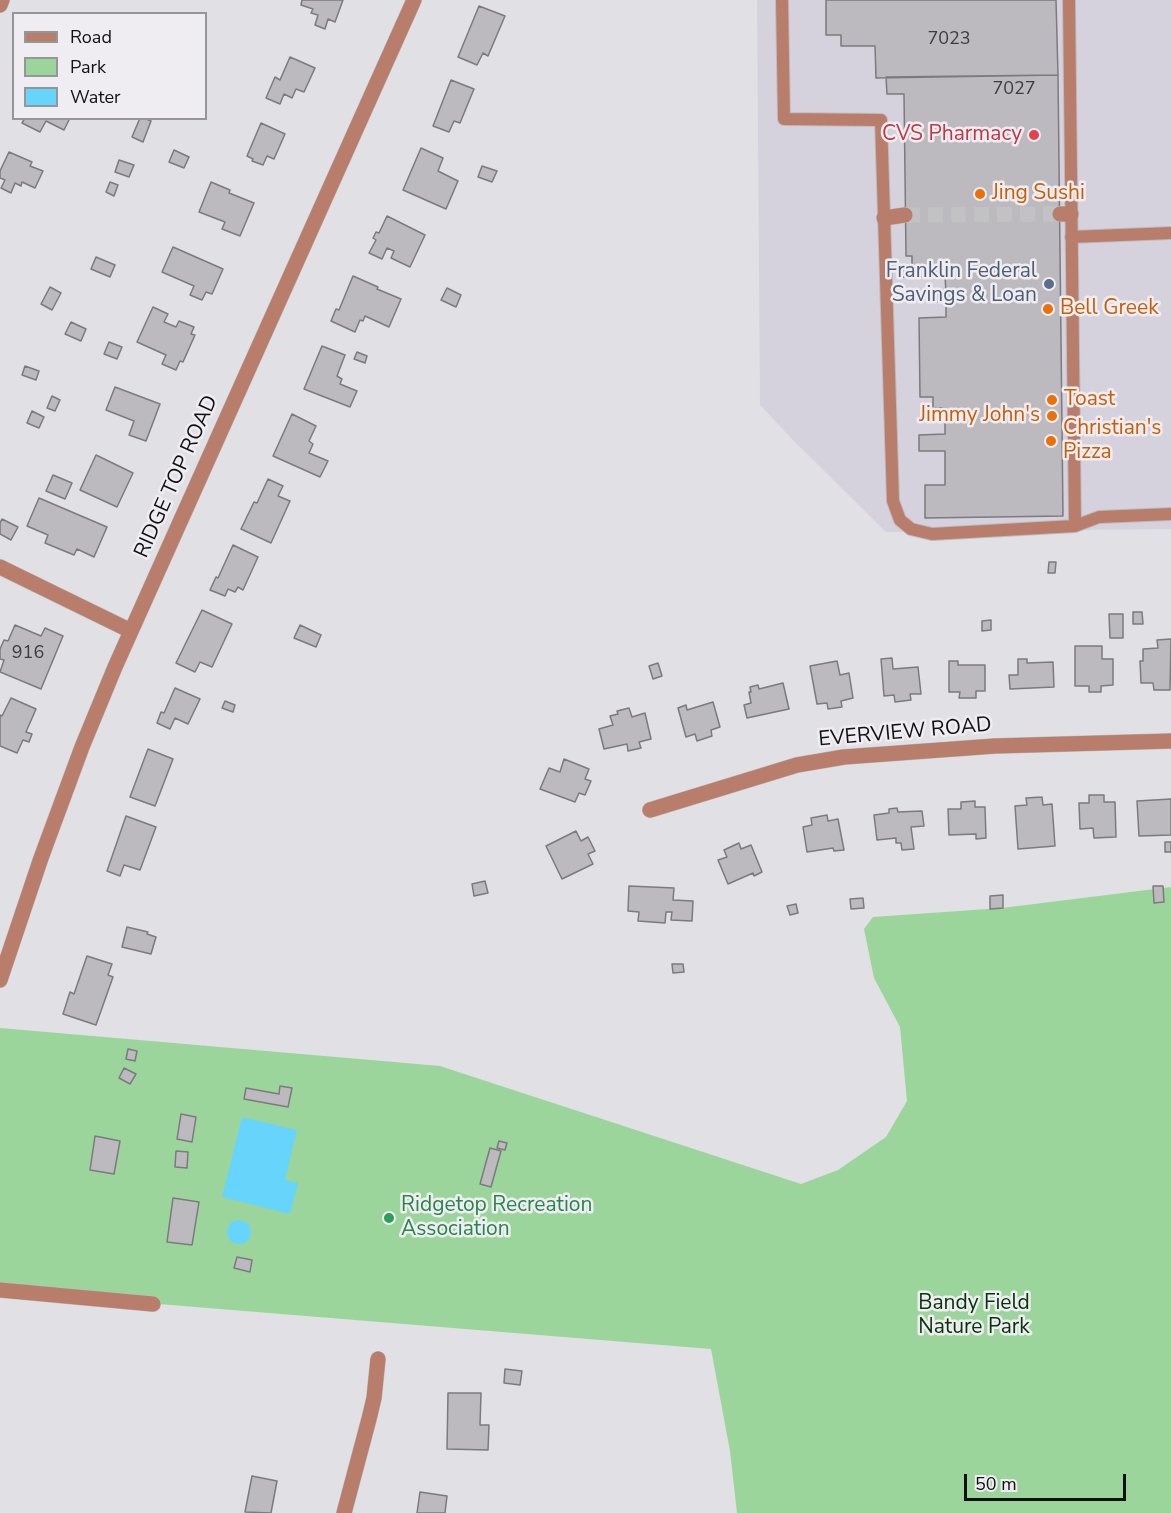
<!DOCTYPE html>
<html>
<head>
<meta charset="utf-8">
<style>
  body { margin:0 }
  #map { position:relative; width:1171px; height:1513px; overflow:hidden; background:#e1e0e4; font-family:"Nunito Sans",sans-serif }
  canvas { display:block }
  .legend { position:absolute; left:12px; top:12px; width:195px; height:108px; box-sizing:border-box; background:#efedf2; border:2px solid #969598; margin:0; padding:8px 10px; list-style:none; font-size:18px; color:#111112 }
  .legend li { display:flex; align-items:center; gap:12px; height:30px }
  .legend b { width:30px; border:2px solid #969598 }
  .scale { position:absolute; left:964px; top:1474px; width:162px; height:27px; box-sizing:border-box; border:3px solid #111112; border-top:0; padding-left:8px; font-size:18px; line-height:21px; white-space:nowrap; color:#111112; -webkit-text-stroke:4px #efedf2; paint-order:stroke }
</style>
</head>
<body>
<div id="map">
<canvas width="1171" height="1513"></canvas>
<ul class="legend">
<li><b style="height:8px;background:#b87d6b"></b>Road</li>
<li><b style="height:16px;background:#9cd59b"></b>Park</li>
<li><b style="height:16px;background:#67d4fb"></b>Water</li>
</ul>
<div class="scale">50 m</div>
</div>
<script>
const context = document.querySelector('canvas').getContext('2d');
context.lineJoin = 'round';
function fill(path, color) { context.fillStyle = color; context.fill(path, 'evenodd'); }
const shape = rows => new Path2D(rows.map(r => 'M' + r).join(''));
function strokePath(path, color, width, dash) { context.strokeStyle = color; context.lineWidth = width; context.lineCap = dash ? 'butt' : 'round'; context.setLineDash(dash || []); context.stroke(path); }
function drawText(font, color, halo, rows, align = 'center') {
  context.font = font + ' "Nunito Sans",sans-serif'; context.lineWidth = 5; context.setLineDash([]); context.textBaseline = 'middle'; context.strokeStyle = halo; context.fillStyle = color; for (const [text, x, y, turn = 0] of rows) {
    context.save(); context.translate(x, y); context.rotate((+turn || 0) * Math.PI / 180); context.textAlign = isNaN(turn) ? turn : align; if (halo) context.strokeText(text, 0, 0); context.fillText(text, 0, 0); context.restore();
  }
}
fill(shape([
  [757,0,1171,0,1171,529,886,532,792,439,760,405]
]), '#d6d2dd');
fill(shape([
  [1171,887,1171,1513,737,1513,730,1451,711,1349,134,1302,0,1289,0,1028,440,1066,801,1184,838,1170,886,1137,907,1101,900,1027,874,978,864,929,873,917,1002,908]
]), '#9cd59b');
fill(shape([
  [242,1117,297,1130,285,1180,298,1183,290,1214,222,1197],
  '227 1232a12 12 0 1 1 24 0a12 12 0 1 1-24 0Z'
]), '#67d4fb');
const building = shape([
  [302,0,343,0,335,22,328,19,325,29,315,25,318,15,311,13,313,9,301,5,302,0],
  [826,0,1056,0,1058,75,876,78,875,46,841,46,841,35,826,35,826,0],
  [479,6,505,16,488,56,483,53,477,65,458,57,479,6],
  [290,57,315,68,304,92,296,89,292,98,284,94,280,104,266,98,275,77,280,80,290,57],
  [1058,75,1063,516,925,518,925,485,945,485,945,451,919,451,919,435,945,434,945,408,933,408,933,397,920,397,919,318,946,317,946,302,938,302,938,293,946,293,945,276,912,277,912,256,906,256,904,94,887,94,886,77,1058,75],
  [451,80,474,89,460,123,454,121,449,132,433,126,451,80],
  [25,118,70,118,64,130,46,121,40,132,22,123,25,118],
  [140,118,144,118,151,121,143,142,132,137,140,118],
  [261,123,285,134,274,159,267,156,263,165,252,161,253,159,247,156,261,123],
  [421,148,443,158,438,171,458,181,446,209,403,190,421,148],
  [174,150,189,157,184,168,169,162,174,150],
  [9,152,32,162,30,166,43,171,35,188,22,182,21,186,15,183,11,193,1,188,5,180,0,178,0,171,9,152],
  [119,160,134,165,129,177,115,172,119,160],
  [482,166,497,171,492,182,478,177,482,166],
  [110,182,118,185,114,196,106,192,110,182],
  [211,182,230,190,229,193,254,203,240,236,222,229,225,222,199,212,211,182],
  [387,216,425,235,410,267,391,258,394,251,387,248,382,259,369,253,376,240,373,238,376,232,379,233,387,216],
  [173,247,223,269,212,294,206,292,202,300,190,295,194,286,162,272,173,247],
  [96,257,115,265,110,277,91,269,96,257],
  [898,265,907,265,908,277,898,277,898,265],
  [353,276,378,287,377,289,401,299,389,327,365,316,363,321,360,320,355,332,331,321,336,309,339,310,353,276],
  [50,287,61,293,52,310,41,304,50,287],
  [447,288,461,295,456,307,441,300,447,288],
  [153,307,168,314,164,322,176,327,179,321,194,327,191,334,195,335,183,362,180,361,176,370,162,364,166,355,137,342,153,307],
  [71,322,86,329,81,341,65,334,71,322],
  [109,342,122,347,117,359,104,354,109,342],
  [322,346,345,355,337,376,342,379,340,384,357,391,350,407,304,389,322,346],
  [357,352,367,356,365,363,354,359,357,352],
  [25,366,39,371,36,380,22,375,25,366],
  [115,387,160,404,146,441,129,435,134,421,106,410,115,387],
  [52,396,60,400,55,411,47,408,52,396],
  [32,411,44,417,39,428,27,423,32,411],
  [292,414,316,426,309,441,313,444,309,453,328,461,320,477,273,456,292,414],
  [96,455,133,473,117,507,80,490,96,455],
  [53,475,72,483,65,499,46,491,53,475],
  [268,479,283,486,278,496,290,501,271,543,241,529,254,502,257,503,268,479],
  [39,498,107,527,94,557,77,549,74,555,45,543,48,535,27,526,39,498],
  [2,519,18,527,11,540,0,534,0,523,2,519],
  [233,545,258,557,243,590,238,587,235,592,228,589,225,596,210,590,216,577,218,578,233,545],
  [1049,562,1056,562,1055,573,1048,573,1049,562],
  [202,610,232,624,212,667,200,662,195,672,176,663,202,610],
  [1133,612,1142,612,1143,624,1133,624,1133,612],
  [1109,614,1123,614,1123,638,1110,638,1109,614],
  [991,620,991,630,982,631,982,621,991,620],
  [15,625,41,636,45,628,63,636,41,689,0,672,4,660,0,659,0,649,4,640,8,641,15,625],
  [300,625,321,635,316,647,294,638,300,625],
  [1171,639,1170,690,1154,690,1153,683,1141,683,1140,661,1143,661,1143,649,1158,648,1157,640,1171,639],
  [1075,646,1102,646,1102,659,1113,659,1113,685,1101,686,1101,692,1089,692,1089,686,1075,686,1075,646],
  [892,658,893,669,918,667,921,694,910,694,911,700,895,702,894,695,884,696,881,659,892,658],
  [1018,659,1027,659,1027,663,1053,662,1054,687,1010,689,1009,675,1018,675,1018,659],
  [837,661,840,675,849,673,853,698,841,701,842,707,828,709,827,703,817,704,810,666,837,661],
  [949,661,958,661,958,665,985,665,985,691,976,691,976,698,959,698,960,692,949,692,949,661],
  [658,663,662,676,653,679,649,666,658,663],
  [783,683,789,709,747,718,744,705,751,703,749,692,751,692,750,687,758,685,759,689,783,683],
  [175,688,200,699,188,724,175,718,170,729,157,723,161,712,164,713,175,688],
  [11,698,36,709,26,732,32,734,29,742,23,740,17,753,0,746,0,715,2,716,11,698],
  [225,701,235,705,233,712,222,708,225,701],
  [713,702,720,727,711,730,712,736,697,741,695,734,686,737,678,708,686,705,687,710,713,702],
  [629,708,632,717,645,713,651,739,639,742,641,748,628,751,627,744,604,749,599,729,613,725,610,716,618,714,617,711,629,708],
  [148,749,173,759,155,806,130,797,148,749],
  [564,759,589,769,585,779,591,781,585,795,579,793,575,802,540,789,549,768,560,772,564,759],
  [1089,795,1104,795,1104,802,1115,802,1116,837,1094,838,1093,828,1080,829,1079,803,1089,803,1089,795],
  [1042,797,1043,805,1052,804,1055,846,1018,849,1015,806,1027,805,1026,798,1042,797],
  [1171,799,1171,835,1139,836,1137,801,1171,799],
  [975,801,975,807,985,807,986,838,976,839,976,834,949,835,948,809,961,809,961,802,975,801],
  [897,808,898,812,922,811,924,826,911,827,914,849,902,850,901,843,896,843,896,838,877,840,874,815,889,813,889,809,897,808],
  [827,815,828,821,838,819,844,850,834,851,833,848,807,852,803,827,812,825,811,818,827,815],
  [126,816,156,827,140,870,124,865,120,876,107,871,126,816],
  [576,831,581,841,588,837,595,851,588,854,593,864,562,879,546,846,576,831],
  [1165,842,1171,842,1171,852,1165,852,1165,842],
  [739,843,741,849,751,845,762,872,754,876,753,873,728,884,718,860,727,857,724,850,739,843],
  [485,881,488,893,474,896,472,884,485,881],
  [629,886,674,888,673,900,693,901,692,921,671,920,672,912,666,912,665,923,638,921,639,912,628,911,629,886],
  [1153,886,1163,886,1164,902,1154,903,1153,886],
  [1003,895,1003,908,990,909,990,896,1003,895],
  [863,898,864,908,851,909,850,899,863,898],
  [796,904,798,913,790,915,787,906,796,904],
  [127,927,148,932,147,934,156,937,151,954,122,947,127,927],
  [87,956,112,964,108,975,113,977,96,1025,63,1014,70,992,74,994,87,956],
  [672,964,683,964,684,972,673,973,672,964],
  [128,1049,137,1051,135,1061,126,1059,128,1049],
  [124,1068,136,1074,130,1084,119,1078,124,1068],
  [280,1086,292,1088,288,1107,244,1099,246,1088,279,1094,280,1086],
  [181,1114,196,1117,192,1142,177,1139,181,1114],
  [95,1136,120,1141,114,1174,90,1170,95,1136],
  [499,1141,507,1143,505,1150,497,1148,499,1141],
  [490,1148,501,1151,491,1187,480,1184,490,1148],
  [176,1151,188,1152,187,1168,175,1167,176,1151],
  [173,1198,199,1202,192,1245,167,1242,173,1198],
  [237,1257,252,1260,250,1272,234,1268,237,1257],
  [505,1369,522,1371,520,1385,504,1383,505,1369],
  [448,1393,481,1393,480,1425,489,1425,488,1450,447,1449,448,1393],
  [252,1476,277,1481,271,1513,245,1512,252,1476],
  [420,1492,447,1496,445,1513,417,1513,420,1492]
]);
fill(building, '#bcbabf');
strokePath(building, '#7b7a7e', 1.5);
strokePath(shape([
  [905,215,1060,214]
]), '#c2c1c4', 15, [15, 8]);
const lane = shape([
  [782,0,784,119,881,120,893,501,900,520,911,529,932,534,1075,526,1099,517,1171,514],
  [1069,0,1075,526],
  [1071,237,1171,233]
]);
const street = shape([
  [0,5,2,0],
  [1060,214,1071,214],
  [884,218,905,215],
  [0,567,131,631],
  [650,810,797,765,844,757,995,746,1171,741],
  [0,980,41,858,82,747,115,667,414,0],
  [0,1290,153,1304],
  [344,1513,369,1419,374,1398,378,1359]
]);
strokePath(lane, '#bcbbbe', 14);
strokePath(street, '#bcbbbe', 16);
strokePath(lane, '#b87d6b', 12);
strokePath(street, '#b87d6b', 15);
for (const [x, y, r, color] of [
  [1034,135,6,"#e0444e"],
  [980,194,6,"#e8710a"],
  [1049,284,6,"#5c6f8a"],
  [1048,309,6,"#e8710a"],
  [1052,400,6,"#e8710a"],
  [1052,416,6,"#e8710a"],
  [1051,441,6,"#e8710a"],
  [389,1218,6,"#2e9e5b"]
]) { const dot = new Path2D(); dot.arc(x, y, r, 0, 2 * Math.PI); context.fillStyle = color; context.fill(dot); strokePath(dot, '#efedf2', 2); }
drawText('18px', '#3c3b3d', null, [
  ["7023",949,40],
  ["7027",1014,90],
  ["916",28,654]
]);
drawText('21px', '#be3a42', '#efedf2', [
  ["CVS Pharmacy",1022,135]
], 'right');
drawText('21px', '#c56008', '#efedf2', [
  ["Jing Sushi",992,194],
  ["Bell Greek",1060,309],
  ["Toast",1064,400],
  ["Jimmy John's",1040,416,"right"],
  ["Christian's",1063,429],
  ["Pizza",1063,453]
], 'left');
drawText('21px', '#4e5e75', '#efedf2', [
  ["Franklin Federal",1037,272],
  ["Savings & Loan",1037,296]
], 'right');
drawText('21px', '#111112', '#efedf2', [
  ["RIDGE TOP ROAD",177,477,-66],
  ["EVERVIEW ROAD",905,733,-5]
]);
drawText('21px', '#27864d', '#efedf2', [
  ["Ridgetop Recreation",401,1206],
  ["Association",401,1230]
], 'left');
drawText('21px', '#043409', '#efedf2', [
  ["Bandy Field",974,1304],
  ["Nature Park",974,1328]
]);
</script>
</body>
</html>
